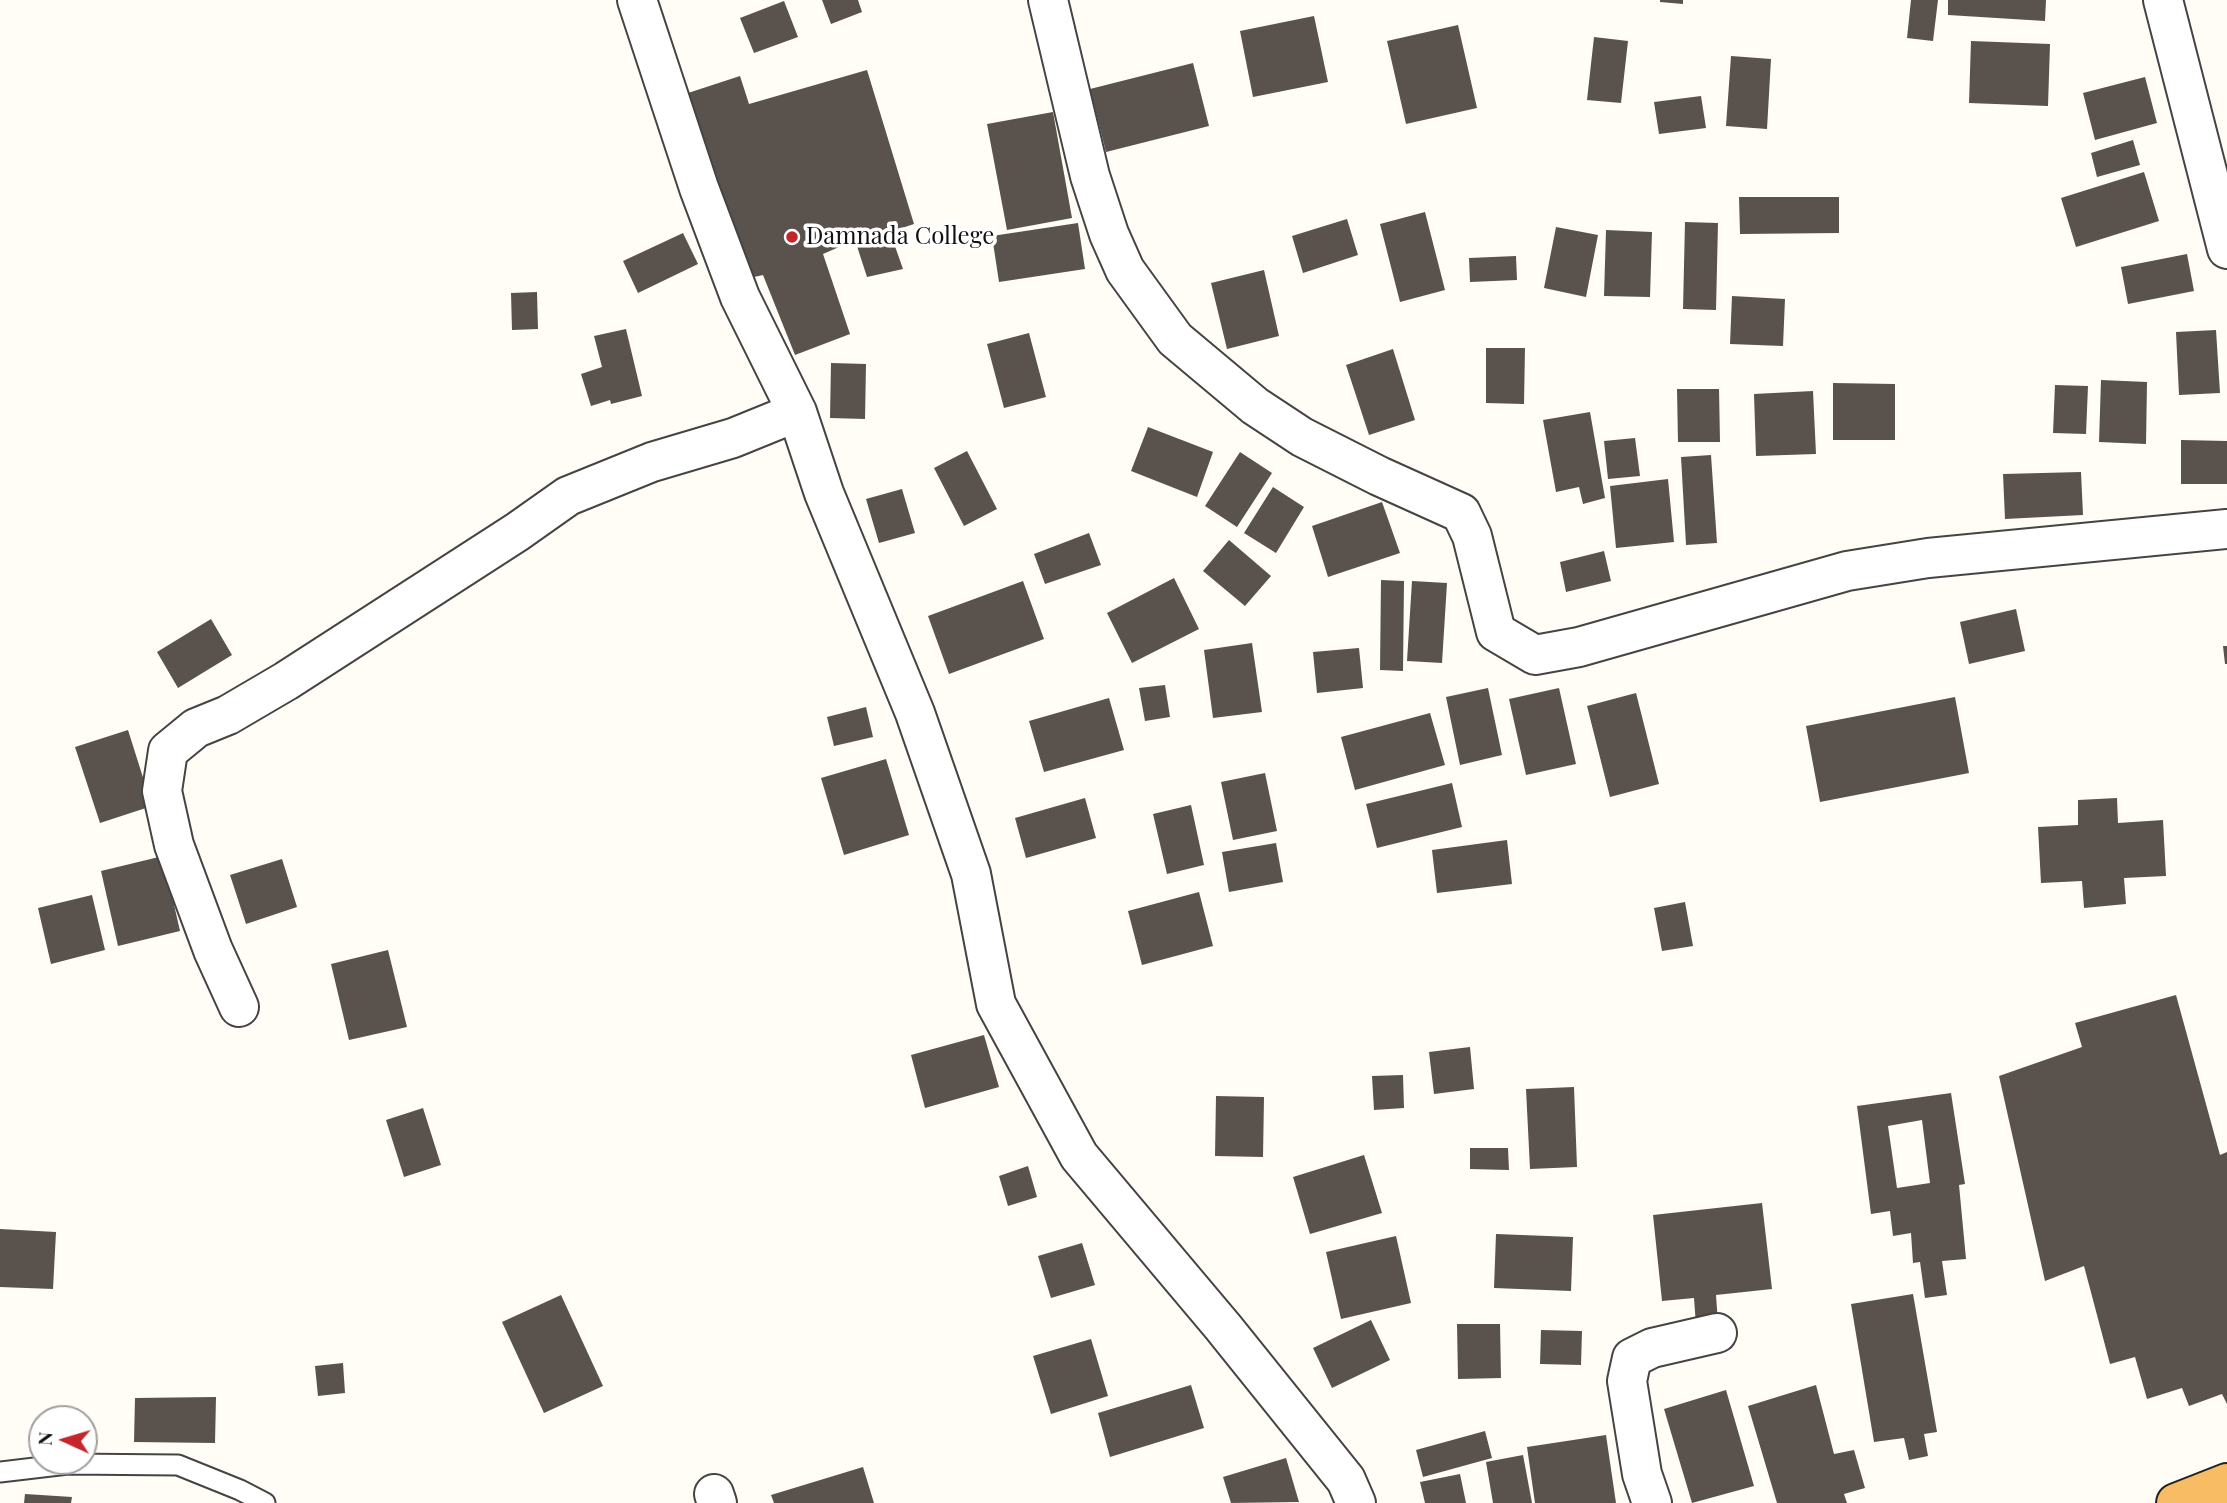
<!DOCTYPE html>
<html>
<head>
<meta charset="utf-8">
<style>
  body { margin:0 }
  #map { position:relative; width:2227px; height:1503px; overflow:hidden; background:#fffdf5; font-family:"Playfair Display",serif }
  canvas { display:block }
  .north { position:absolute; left:28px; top:1405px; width:70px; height:70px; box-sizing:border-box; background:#fff; border:2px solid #a0a0a0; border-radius:50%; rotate:274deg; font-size:19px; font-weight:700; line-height:28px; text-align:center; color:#111 }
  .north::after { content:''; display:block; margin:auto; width:24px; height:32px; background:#c4262e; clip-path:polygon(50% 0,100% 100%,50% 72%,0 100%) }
</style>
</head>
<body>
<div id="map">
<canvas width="2227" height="1503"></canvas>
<div class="north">N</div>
</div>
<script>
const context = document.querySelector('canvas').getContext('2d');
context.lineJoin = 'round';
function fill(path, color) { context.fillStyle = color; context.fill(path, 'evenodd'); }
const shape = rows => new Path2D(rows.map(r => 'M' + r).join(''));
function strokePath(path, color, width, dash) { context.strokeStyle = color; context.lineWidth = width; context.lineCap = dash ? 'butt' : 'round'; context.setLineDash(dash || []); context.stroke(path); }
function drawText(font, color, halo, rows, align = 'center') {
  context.font = font + ' "Playfair Display",serif'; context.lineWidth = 7; context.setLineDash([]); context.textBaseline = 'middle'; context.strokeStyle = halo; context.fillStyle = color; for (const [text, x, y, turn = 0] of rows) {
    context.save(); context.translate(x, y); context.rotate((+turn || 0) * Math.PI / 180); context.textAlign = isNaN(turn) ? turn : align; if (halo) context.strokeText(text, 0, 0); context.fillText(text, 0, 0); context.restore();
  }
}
fill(shape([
  [822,0,858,0,862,12,831,24],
  [1660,0,1683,0,1683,4,1660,2],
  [1911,0,1938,0,1933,41,1907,38],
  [1948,0,2046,0,2045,21,1948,15],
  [784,1,798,37,754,53,740,18],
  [1314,16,1328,82,1253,97,1240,31],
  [1458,25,1477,108,1406,124,1387,41],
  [1594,37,1628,41,1621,103,1587,100],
  [1971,41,2050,44,2048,106,1969,103],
  [1731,56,1771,59,1767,129,1726,126],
  [1193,63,1209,126,1106,152,1090,89],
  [867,70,914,224,890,232,903,269,867,277,855,240,823,254,850,334,795,355,763,275,745,279,685,94,740,76,749,104],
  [2145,77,2157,123,2095,140,2083,93],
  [1701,96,1706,128,1659,134,1654,102],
  [1053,112,1072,218,1007,230,987,124],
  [2133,140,2140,165,2097,177,2091,153],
  [2144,172,2159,221,2076,247,2061,198],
  [1739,197,1839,197,1839,233,1740,234],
  [1425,212,1445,290,1400,302,1380,224],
  [1347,219,1358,255,1303,273,1292,236],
  [1685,222,1718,223,1716,310,1683,309],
  [1078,223,1085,269,999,282,992,236],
  [1556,227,1598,235,1586,297,1544,288],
  [1606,230,1652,232,1650,297,1604,296],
  [683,233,698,264,638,293,623,261],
  [2187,254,2194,291,2128,304,2121,267],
  [1516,256,1517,280,1470,282,1469,258],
  [1264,270,1279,336,1227,349,1211,283],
  [537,292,538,329,512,330,511,293],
  [1732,296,1785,299,1783,346,1730,344],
  [626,329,642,396,611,404,610,400,591,406,581,374,602,367,594,336],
  [2216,330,2220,393,2179,395,2176,332],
  [1029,333,1046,397,1004,408,987,344],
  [1486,348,1525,348,1524,404,1486,403],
  [1393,349,1415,420,1369,435,1346,365],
  [831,363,866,364,865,419,830,418],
  [2101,380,2147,382,2146,444,2099,442],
  [1833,383,1895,384,1895,440,1833,440],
  [2055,385,2088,386,2086,434,2053,433],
  [1677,389,1719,389,1720,442,1678,442],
  [1813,391,1816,454,1756,456,1754,394],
  [1590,412,1605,498,1583,504,1579,487,1556,492,1543,420],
  [1148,427,1213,452,1197,497,1131,471],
  [1635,438,1640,476,1608,479,1604,441],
  [2181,440,2227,441,2227,484,2181,484],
  [967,451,997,509,964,526,934,468],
  [1240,452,1272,473,1237,527,1205,506],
  [1711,455,1717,543,1686,545,1681,457],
  [2081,472,2083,515,2005,519,2003,474],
  [1668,479,1674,542,1616,548,1610,486],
  [1273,487,1304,507,1276,553,1244,533],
  [902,489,915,533,879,543,866,499],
  [1382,502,1400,553,1328,577,1312,526],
  [1089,533,1101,565,1045,584,1034,554],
  [1229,540,1271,576,1245,606,1203,571],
  [1604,551,1611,581,1566,592,1560,562],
  [1174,578,1199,629,1132,663,1107,613],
  [1381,580,1404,581,1403,671,1380,670],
  [1023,581,1044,639,949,674,928,616],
  [1412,581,1447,583,1442,663,1407,661],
  [2016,609,2025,651,1969,664,1960,622],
  [211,619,232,655,178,688,157,652],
  [1252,643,1262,712,1213,718,1204,650],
  [2223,646,2227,646,2227,664,2225,664],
  [1359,648,1363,688,1317,693,1313,652],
  [1165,685,1170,717,1145,721,1139,688],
  [1488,688,1502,755,1460,765,1446,697],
  [1559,688,1576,764,1526,775,1509,699],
  [1636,693,1659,784,1610,797,1587,706],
  [1955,697,1969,773,1820,802,1806,726],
  [1109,698,1124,750,1044,772,1029,721],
  [866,707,873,737,834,746,827,717],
  [1430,713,1445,765,1355,790,1341,737],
  [128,730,152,806,100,823,75,747],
  [886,759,909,835,844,855,821,778],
  [1265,773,1277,831,1233,840,1221,782],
  [1452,783,1462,827,1377,848,1366,804],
  [1085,798,1096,838,1026,858,1015,818],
  [2117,798,2118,823,2163,820,2166,876,2124,878,2126,904,2084,908,2082,881,2041,883,2038,827,2078,825,2078,800],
  [1191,805,1204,865,1167,874,1153,814],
  [1507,840,1512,884,1437,893,1432,850],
  [1276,843,1283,882,1229,892,1222,852],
  [163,856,180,931,118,946,101,871],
  [282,859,297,907,246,924,230,875],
  [1199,892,1213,946,1142,965,1128,911],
  [92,895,105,950,51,964,38,908],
  [1685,902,1693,946,1662,951,1654,908],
  [388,950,407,1027,349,1040,331,964],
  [2176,995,2220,1155,2227,1152,2227,1404,2222,1394,2189,1406,2182,1388,2147,1399,2135,1357,2110,1364,2084,1266,2045,1281,1999,1076,2082,1047,2075,1023],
  [984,1035,999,1087,925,1108,911,1055],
  [1470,1047,1474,1089,1434,1094,1429,1052],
  [1403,1075,1404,1108,1374,1110,1372,1076],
  [1574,1087,1577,1167,1530,1169,1526,1089],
  [1951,1093,1965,1184,1959,1185,1966,1259,1942,1261,1947,1295,1925,1298,1920,1262,1913,1263,1911,1233,1893,1236,1890,1211,1871,1214,1857,1106],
  [1922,1120,1930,1183,1897,1188,1888,1126],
  [1216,1096,1264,1097,1263,1157,1215,1156],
  [423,1108,441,1165,404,1177,386,1120],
  [1470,1148,1508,1148,1509,1170,1470,1169],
  [1364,1155,1382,1213,1310,1234,1293,1177],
  [1028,1166,1037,1197,1008,1206,999,1176],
  [1762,1203,1772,1289,1716,1295,1718,1323,1696,1325,1694,1298,1662,1301,1653,1215],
  [0,1229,56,1232,53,1289,0,1287],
  [1496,1234,1573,1237,1571,1291,1494,1288],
  [1396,1236,1411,1303,1341,1319,1326,1252],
  [1082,1243,1095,1285,1051,1298,1038,1256],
  [1913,1294,1937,1432,1924,1434,1928,1456,1909,1460,1904,1438,1874,1442,1851,1304],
  [561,1295,603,1386,544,1413,502,1322],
  [1371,1320,1390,1360,1332,1388,1313,1348],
  [1457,1324,1500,1324,1501,1378,1458,1379],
  [1541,1330,1582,1331,1581,1365,1540,1364],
  [1091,1339,1108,1396,1051,1414,1033,1356],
  [343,1363,345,1393,318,1396,315,1366],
  [1191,1385,1204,1428,1110,1457,1098,1413],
  [1816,1385,1834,1454,1854,1450,1865,1488,1844,1494,1847,1503,1777,1503,1748,1406],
  [1726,1390,1754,1486,1692,1503,1664,1409],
  [216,1397,215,1443,134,1442,135,1398],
  [1485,1431,1492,1458,1423,1477,1416,1450],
  [1606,1435,1616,1503,1535,1503,1527,1447],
  [1523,1455,1532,1503,1493,1503,1486,1462],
  [1286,1458,1299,1502,1231,1503,1223,1477],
  [863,1467,874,1503,774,1503,771,1495],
  [1460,1474,1466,1503,1425,1503,1420,1482],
  [25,1494,72,1497,71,1503,24,1503]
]), '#5a524d');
const service = shape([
  [0,1472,68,1464,178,1465,240,1490,265,1503]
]);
const minor = shape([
  [637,0,699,188,740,297,797,412,824,493,915,713,971,874,996,1004,1079,1156,1223,1327,1346,1480,1356,1503],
  [1048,0,1090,176,1109,234,1125,270,1175,339,1255,406,1302,437,1379,476,1461,513,1472,536,1496,632,1535,655,1579,647,1847,571,1928,558,2227,529],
  [2163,0,2227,249],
  [239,1007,213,950,174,845,162,791,168,751,196,728,228,715,286,681,517,532,568,496,652,462,733,438,797,412],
  [714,1494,717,1503],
  [1652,1503,1642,1474,1627,1381,1632,1358,1652,1348,1717,1333]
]);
const trunk = shape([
  [2176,1503,2227,1483]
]);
strokePath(service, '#444', 23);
strokePath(minor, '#444', 42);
strokePath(trunk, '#222', 42);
strokePath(service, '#fff', 19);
strokePath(minor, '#fff', 38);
strokePath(trunk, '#f7bc64', 38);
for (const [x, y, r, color] of [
  [792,237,7,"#c4262e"]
]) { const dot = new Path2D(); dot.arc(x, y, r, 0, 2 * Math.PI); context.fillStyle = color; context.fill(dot); strokePath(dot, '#fff', 2.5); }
drawText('24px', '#111', '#fff', [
  ["Damnada College",806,237]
], 'left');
</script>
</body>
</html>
